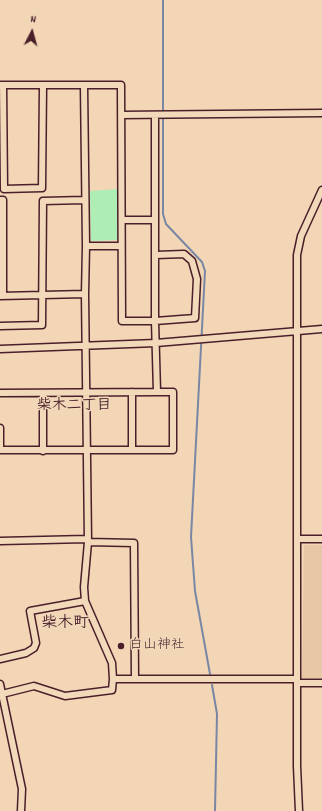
<!DOCTYPE html>
<html>
<head>
<meta charset="utf-8">
<style>
  body { margin:0 }
  #map { position:relative; width:322px; height:811px; overflow:hidden; background:#f2d6b5; font-family:Dekko,sans-serif }
  canvas { display:block }
  .north { position:absolute; left:12px; top:12px; width:40px; height:40px; -webkit-text-stroke:3px #f1d9b9; paint-order:stroke; rotate:6deg; font-size:11px; font-weight:700; line-height:16px; text-align:center; color:#4a1f2b }
  .north::after { content:''; display:block; margin:auto; width:14px; height:18px; background:#4a1f2b; clip-path:polygon(50% 0,100% 100%,50% 72%,0 100%) }
</style>
</head>
<body>
<div id="map">
<canvas width="322" height="811"></canvas>
<div class="north">N</div>
</div>
<script>
const context = document.querySelector('canvas').getContext('2d');
context.lineJoin = 'round';
function fill(path, color) { context.fillStyle = color; context.fill(path, 'evenodd'); }
const shape = rows => new Path2D(rows.map(r => 'M' + r).join(''));
function strokePath(path, color, width, dash) { context.strokeStyle = color; context.lineWidth = width; context.lineCap = dash ? 'butt' : 'round'; context.setLineDash(dash || []); context.stroke(path); }
function drawText(font, color, halo, rows, align = 'center') {
  context.font = font + ' Dekko,"Klee One",sans-serif'; context.lineWidth = 3; context.setLineDash([]); context.textBaseline = 'middle'; context.strokeStyle = halo; context.fillStyle = color; for (const [text, x, y, turn = 0] of rows) {
    context.save(); context.translate(x, y); context.rotate((+turn || 0) * Math.PI / 180); context.textAlign = isNaN(turn) ? turn : align; if (halo) context.strokeText(text, 0, 0); context.fillText(text, 0, 0); context.restore();
  }
}
fill(shape([
  [304,545,322,545,322,678,302,678]
]), '#e8c7a7');
fill(shape([
  [118,189,118,240,91,241,90,191]
]), '#aeedb5');
strokePath(shape([
  [163,0,163,214,166,224,202,262,205,271,191,537,195,591,210,674],
  [212,685,217,714,215,811]
]), '#7987a5', 2);
const minor = shape([
  [0,85,121,85,122,321,155,321,157,392,0,393],
  [3,85,4,189,42,188,43,86],
  [84,86,86,246,85,294,88,542,84,587,85,601,112,663,113,679],
  [121,115,322,113],
  [155,115,155,321,195,318,197,279,192,261,184,254,156,255],
  [0,200,3,200,3,296],
  [122,220,155,220],
  [86,246,121,246],
  [0,296,85,294],
  [0,326,42,325,43,201,84,200],
  [0,349,156,343,322,329],
  [132,392,132,449],
  [43,393,43,451],
  [0,428,0,450],
  [0,450,173,450,173,392,157,392],
  [298,539,322,539],
  [0,541,87,539],
  [88,542,134,543,135,679],
  [0,659,26,653,34,648,36,643,30,611,85,601],
  [297,683,322,683],
  [0,684,22,789,21,811],
  [2,694,34,686,65,696,112,690,113,679,297,679],
  [299,811,297,766,297,255,301,236,322,190]
]);
strokePath(minor, '#4a1f2b', 9);
strokePath(minor, '#f1d9b9', 6);
for (const [x, y, r, color] of [
  [121,646,4,"#4a1f2b"]
]) { const dot = new Path2D(); dot.arc(x, y, r, 0, 2 * Math.PI); context.fillStyle = color; context.fill(dot); strokePath(dot, '#f1d9b9', 1.5); }
drawText('14px', '#4a1f2b', '#f1d9b9', [
  ["白山神社",129,646]
], 'left');
drawText('bold 15px', '#4a1f2b', '#f1d9b9', [
  ["柴木二丁目",74,407]
]);
drawText('bold 16px', '#4a1f2b', '#f1d9b9', [
  ["柴木町",65,625]
]);
</script>
</body>
</html>
